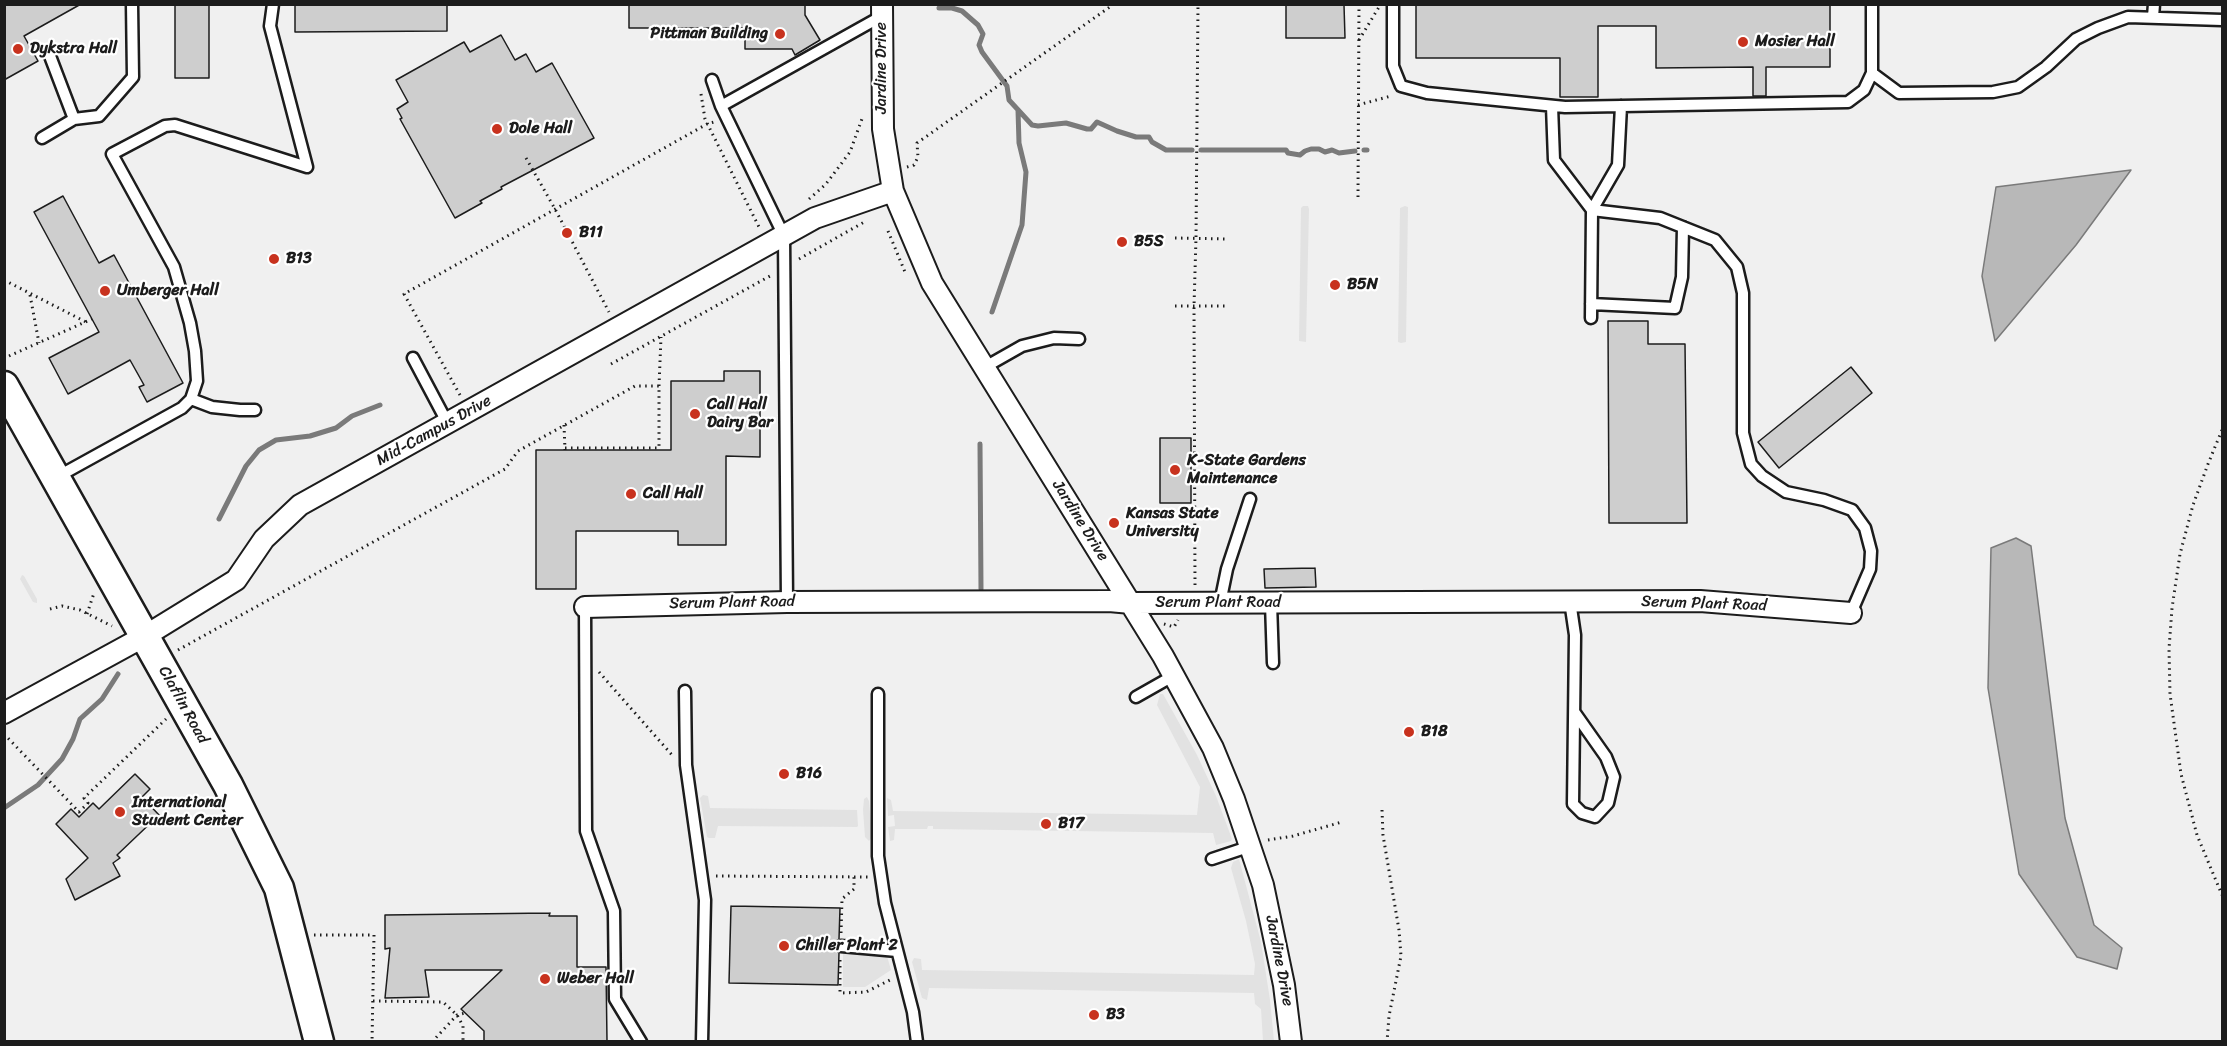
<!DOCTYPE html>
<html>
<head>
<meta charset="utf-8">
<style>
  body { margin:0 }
  #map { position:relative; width:2227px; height:1046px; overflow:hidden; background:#fff; font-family:Sriracha,sans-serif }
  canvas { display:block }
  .frame { position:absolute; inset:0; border:6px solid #1c1c1c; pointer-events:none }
</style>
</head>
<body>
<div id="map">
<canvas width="2227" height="1046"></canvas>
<div class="frame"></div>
</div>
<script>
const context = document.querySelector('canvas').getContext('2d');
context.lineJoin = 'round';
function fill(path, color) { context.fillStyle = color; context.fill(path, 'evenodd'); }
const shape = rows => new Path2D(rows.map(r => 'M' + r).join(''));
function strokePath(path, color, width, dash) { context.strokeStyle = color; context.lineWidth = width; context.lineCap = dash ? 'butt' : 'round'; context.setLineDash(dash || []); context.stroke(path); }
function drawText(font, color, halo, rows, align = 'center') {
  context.font = font + ' Sriracha,sans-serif'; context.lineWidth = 4.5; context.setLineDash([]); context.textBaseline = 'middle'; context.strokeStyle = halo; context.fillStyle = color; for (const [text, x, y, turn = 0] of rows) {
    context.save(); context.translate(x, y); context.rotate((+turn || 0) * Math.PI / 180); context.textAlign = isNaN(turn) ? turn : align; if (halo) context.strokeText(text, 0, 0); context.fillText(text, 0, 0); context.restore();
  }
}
fill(shape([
  [5,5,2222,5,2222,1041,5,1042]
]), '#f0f0f0');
fill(shape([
  [1303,206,1308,206,1309,209,1306,342,1299,341,1301,208],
  [1405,206,1408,207,1406,342,1401,343,1398,342,1400,208],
  [22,575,24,576,37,599,37,603,33,602,20,579],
  [1160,694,1163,694,1197,755,1216,796,1232,839,1231,841,1216,845,1213,833,933,829,933,826,928,826,927,829,895,829,894,840,890,841,888,827,895,826,894,815,888,816,887,798,891,800,893,811,1197,815,1200,787,1157,705],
  [703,795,708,796,710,808,857,810,858,826,857,827,718,826,715,838,709,838,707,837,700,798],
  [867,797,869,801,872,837,869,841,865,837,863,810,864,799],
  [1239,859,1261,942,1270,1000,1274,1041,1263,1041,1261,1009,1255,1004,1254,993,929,988,927,1000,922,998,912,962,914,958,921,959,922,970,1254,975,1255,964,1246,921,1231,868,1233,862],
  [849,951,883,952,887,956,891,970,865,987,843,987,843,952]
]), '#e2e2e2');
const water = shape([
  [2131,170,2076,245,1995,341,1982,276,1996,187,2131,170],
  [2016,538,2031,546,2065,818,2094,925,2122,948,2117,969,2077,957,2019,874,1988,688,1991,548,2016,538]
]);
fill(water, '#b8b8b8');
strokePath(water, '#7a7a7a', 1.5);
strokePath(shape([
  [939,8,952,8,962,11,978,25,983,34,979,45,982,52,1007,86,1009,100,1032,125,1038,126,1066,123,1087,129,1091,129,1097,122,1117,131,1136,137,1149,137,1152,142,1166,150,1192,150],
  [1201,150,1286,150,1288,153,1300,155,1305,151,1311,149,1319,149,1325,152,1332,150,1339,153,1355,151],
  [1364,150,1367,150],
  [992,312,1022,225,1026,172,1019,143,1018,110],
  [980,444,981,589],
  [219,519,246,466,259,450,276,440,310,436,336,428,352,416,380,405],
  [4,808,38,785,62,759,73,739,80,719,102,699,118,674]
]), '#7a7a7a', 5);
const building = shape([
  [4,4,81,4,24,36,38,61,4,80,4,4],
  [175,4,209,4,209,78,175,78,175,4],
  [295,4,447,4,447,31,295,32,295,4],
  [629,4,805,4,805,15,820,40,795,55,792,49,745,49,745,28,629,28,629,4],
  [1416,4,1830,4,1830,67,1766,67,1766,96,1753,96,1753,67,1656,68,1656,26,1598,26,1598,97,1560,97,1560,58,1416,58,1416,4],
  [1286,5,1344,5,1345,38,1286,38,1286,5],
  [501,35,515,60,526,54,536,72,552,63,594,138,501,187,502,189,480,201,482,203,455,218,400,119,402,118,397,109,408,102,396,80,464,42,470,52,501,35],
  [63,196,99,263,114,255,183,383,147,402,139,387,144,385,130,360,68,394,49,358,99,332,34,212,63,196],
  [1608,321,1648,321,1648,344,1685,344,1687,523,1609,523,1608,321],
  [1851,367,1872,393,1779,468,1758,442,1851,367],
  [724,371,760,371,760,457,726,456,726,545,678,545,678,531,576,531,576,589,536,589,536,450,671,450,671,381,724,381,724,371],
  [1160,438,1191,438,1191,503,1160,503,1160,438],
  [1315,568,1316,587,1265,588,1264,569,1315,568],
  [135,774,150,789,142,797,159,815,117,855,120,858,113,863,120,876,75,900,66,879,88,858,56,824,71,809,79,817,93,803,99,809,135,774],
  [731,906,840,908,839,939,834,946,839,953,838,985,729,983,731,906],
  [550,913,549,916,577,916,577,967,606,967,607,1041,484,1041,484,1031,461,1009,502,970,425,970,429,997,385,998,390,948,385,949,385,915,550,913]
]);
fill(building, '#cecece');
strokePath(building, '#1c1c1c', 1.5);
const lane = shape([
  [273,4,270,26,307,167],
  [1393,4,1393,66,1401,86,1427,93,1565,107,1848,102,1864,90,1872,73,1872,4],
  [2153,17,2154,4],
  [1872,73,1899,93,1993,92,2018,87,2046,67,2076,39,2098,28,2128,17,2222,20],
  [712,80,721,106,784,236,787,602],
  [721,106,882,16],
  [1552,106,1554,160,1592,210,1660,218,1715,240,1737,267,1743,293,1743,433,1751,464,1762,476,1786,492,1824,500,1852,510,1865,528,1871,551,1870,569,1851,613],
  [74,119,99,116,133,77,132,4],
  [42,138,74,119,50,56],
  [1591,304,1675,308,1682,277,1683,227],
  [1591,318,1592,210,1618,165,1621,106],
  [413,358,448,424],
  [985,367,1022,346,1054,338,1079,339],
  [191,399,212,407,240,410,255,410],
  [57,477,182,408,191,399,197,381,195,351,190,323,174,267,112,154,165,126,175,125,307,167],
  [1570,601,1575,635,1573,804,1582,813,1595,817,1608,803,1614,777,1606,757,1575,713],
  [1220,603,1227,569,1250,499],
  [1271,603,1273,663],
  [585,607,586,831,614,911,615,999,641,1042],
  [685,691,686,765,705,900,702,1042],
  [878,694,878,856,885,903,913,1012,917,1042],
  [1136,697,1173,676],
  [1212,859,1251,846],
  [841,946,897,951]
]);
const street = shape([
  [882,4,883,129,893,191,932,283,1163,656,1213,748,1234,799,1263,885,1284,985,1291,1042],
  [585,607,787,602,1109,601,1131,603,1700,601,1851,613],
  [4,713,145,636,236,580,264,539,300,505,815,218,893,191]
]);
const secondary = shape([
  [4,386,228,785,279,888,319,1042]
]);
strokePath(lane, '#1c1c1c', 15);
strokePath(street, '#1c1c1c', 24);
strokePath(secondary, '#1c1c1c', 33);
strokePath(shape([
  [1359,40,1379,7],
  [701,94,705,119,759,227],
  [1358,105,1391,96],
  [526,158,555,209,609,312],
  [907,167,914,165,918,157,917,143,1114,4],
  [1358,197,1359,4],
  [809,199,826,184,850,152,863,116],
  [888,231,905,272],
  [1175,238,1226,239],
  [799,259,866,221],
  [4,280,86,322],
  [30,295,39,343],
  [1175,306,1226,306],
  [9,356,92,319],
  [611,364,770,276],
  [659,386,661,337],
  [460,395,404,294,707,124,714,122],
  [564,425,565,450],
  [2222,430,2208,464,2193,505,2180,554,2172,608,2169,649,2170,694,2181,774,2197,835,2222,895],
  [565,448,659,448],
  [1195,585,1194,306,1196,238,1198,4],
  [50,609,62,606,80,610,112,626],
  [87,614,94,593],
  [1164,624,1174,627,1178,620],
  [178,650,505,469,518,451,635,386,659,386,659,450],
  [599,672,672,755],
  [4,734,79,812,88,803,84,798,166,719],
  [1382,810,1383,835,1399,930,1401,956,1389,1016,1387,1042],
  [1268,840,1293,836,1342,822],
  [716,876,868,877],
  [841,933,842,899,854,889,854,877],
  [314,935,374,935,372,1042],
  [840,960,840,993,866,992,890,980],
  [373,1001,443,1002,457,1015,463,1026,463,1042],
  [432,1042,457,1015,465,1013]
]), '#1c1c1c', 3, [1.5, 4.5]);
strokePath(lane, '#fff', 10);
strokePath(street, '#fff', 20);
strokePath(secondary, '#fff', 28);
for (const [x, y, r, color] of [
  [780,34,6,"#c8321e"],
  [1743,42,6,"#c8321e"],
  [18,49,6,"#c8321e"],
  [497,129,6,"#c8321e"],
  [567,233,6,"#c8321e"],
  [1122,242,6,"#c8321e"],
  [274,259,6,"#c8321e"],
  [1335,285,6,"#c8321e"],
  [105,291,6,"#c8321e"],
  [695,414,6,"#c8321e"],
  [1175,470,6,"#c8321e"],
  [631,494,6,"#c8321e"],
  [1114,523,6,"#c8321e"],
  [1409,732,6,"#c8321e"],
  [784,774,6,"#c8321e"],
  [120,812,6,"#c8321e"],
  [1046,824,6,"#c8321e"],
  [784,946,6,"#c8321e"],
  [545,979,6,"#c8321e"],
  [1094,1015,6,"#c8321e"]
]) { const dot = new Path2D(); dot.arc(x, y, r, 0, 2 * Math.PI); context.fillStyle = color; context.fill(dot); strokePath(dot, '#fff', 2); }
drawText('bold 16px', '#1c1c1c', '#fff', [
  ["Pittman Building",768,34,"right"],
  ["Mosier Hall",1755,42],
  ["Dykstra Hall",30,49],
  ["Dole Hall",509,129],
  ["B11",579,233],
  ["B5S",1134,242],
  ["B13",286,259],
  ["B5N",1347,285],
  ["Umberger Hall",117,291],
  ["Call Hall",707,405],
  ["Dairy Bar",707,423],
  ["K-State Gardens",1187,461],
  ["Maintenance",1187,479],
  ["Call Hall",643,494],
  ["Kansas State",1126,514],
  ["University",1126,532],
  ["B18",1421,732],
  ["B16",796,774],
  ["International",132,803],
  ["Student Center",132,821],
  ["B17",1058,824],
  ["Chiller Plant 2",796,946],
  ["Weber Hall",557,979],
  ["B3",1106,1015]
], 'left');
drawText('16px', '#1c1c1c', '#fff', [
  ["Jardine Drive",882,68,-90],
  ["Mid-Campus Drive",434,431,-29],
  ["Jardine Drive",1080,521,58],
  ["Serum Plant Road",732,603,-1],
  ["Serum Plant Road",1218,603],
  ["Serum Plant Road",1704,604,2],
  ["Claflin Road",183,705,61],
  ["Jardine Drive",1279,961,79]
]);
</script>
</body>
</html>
